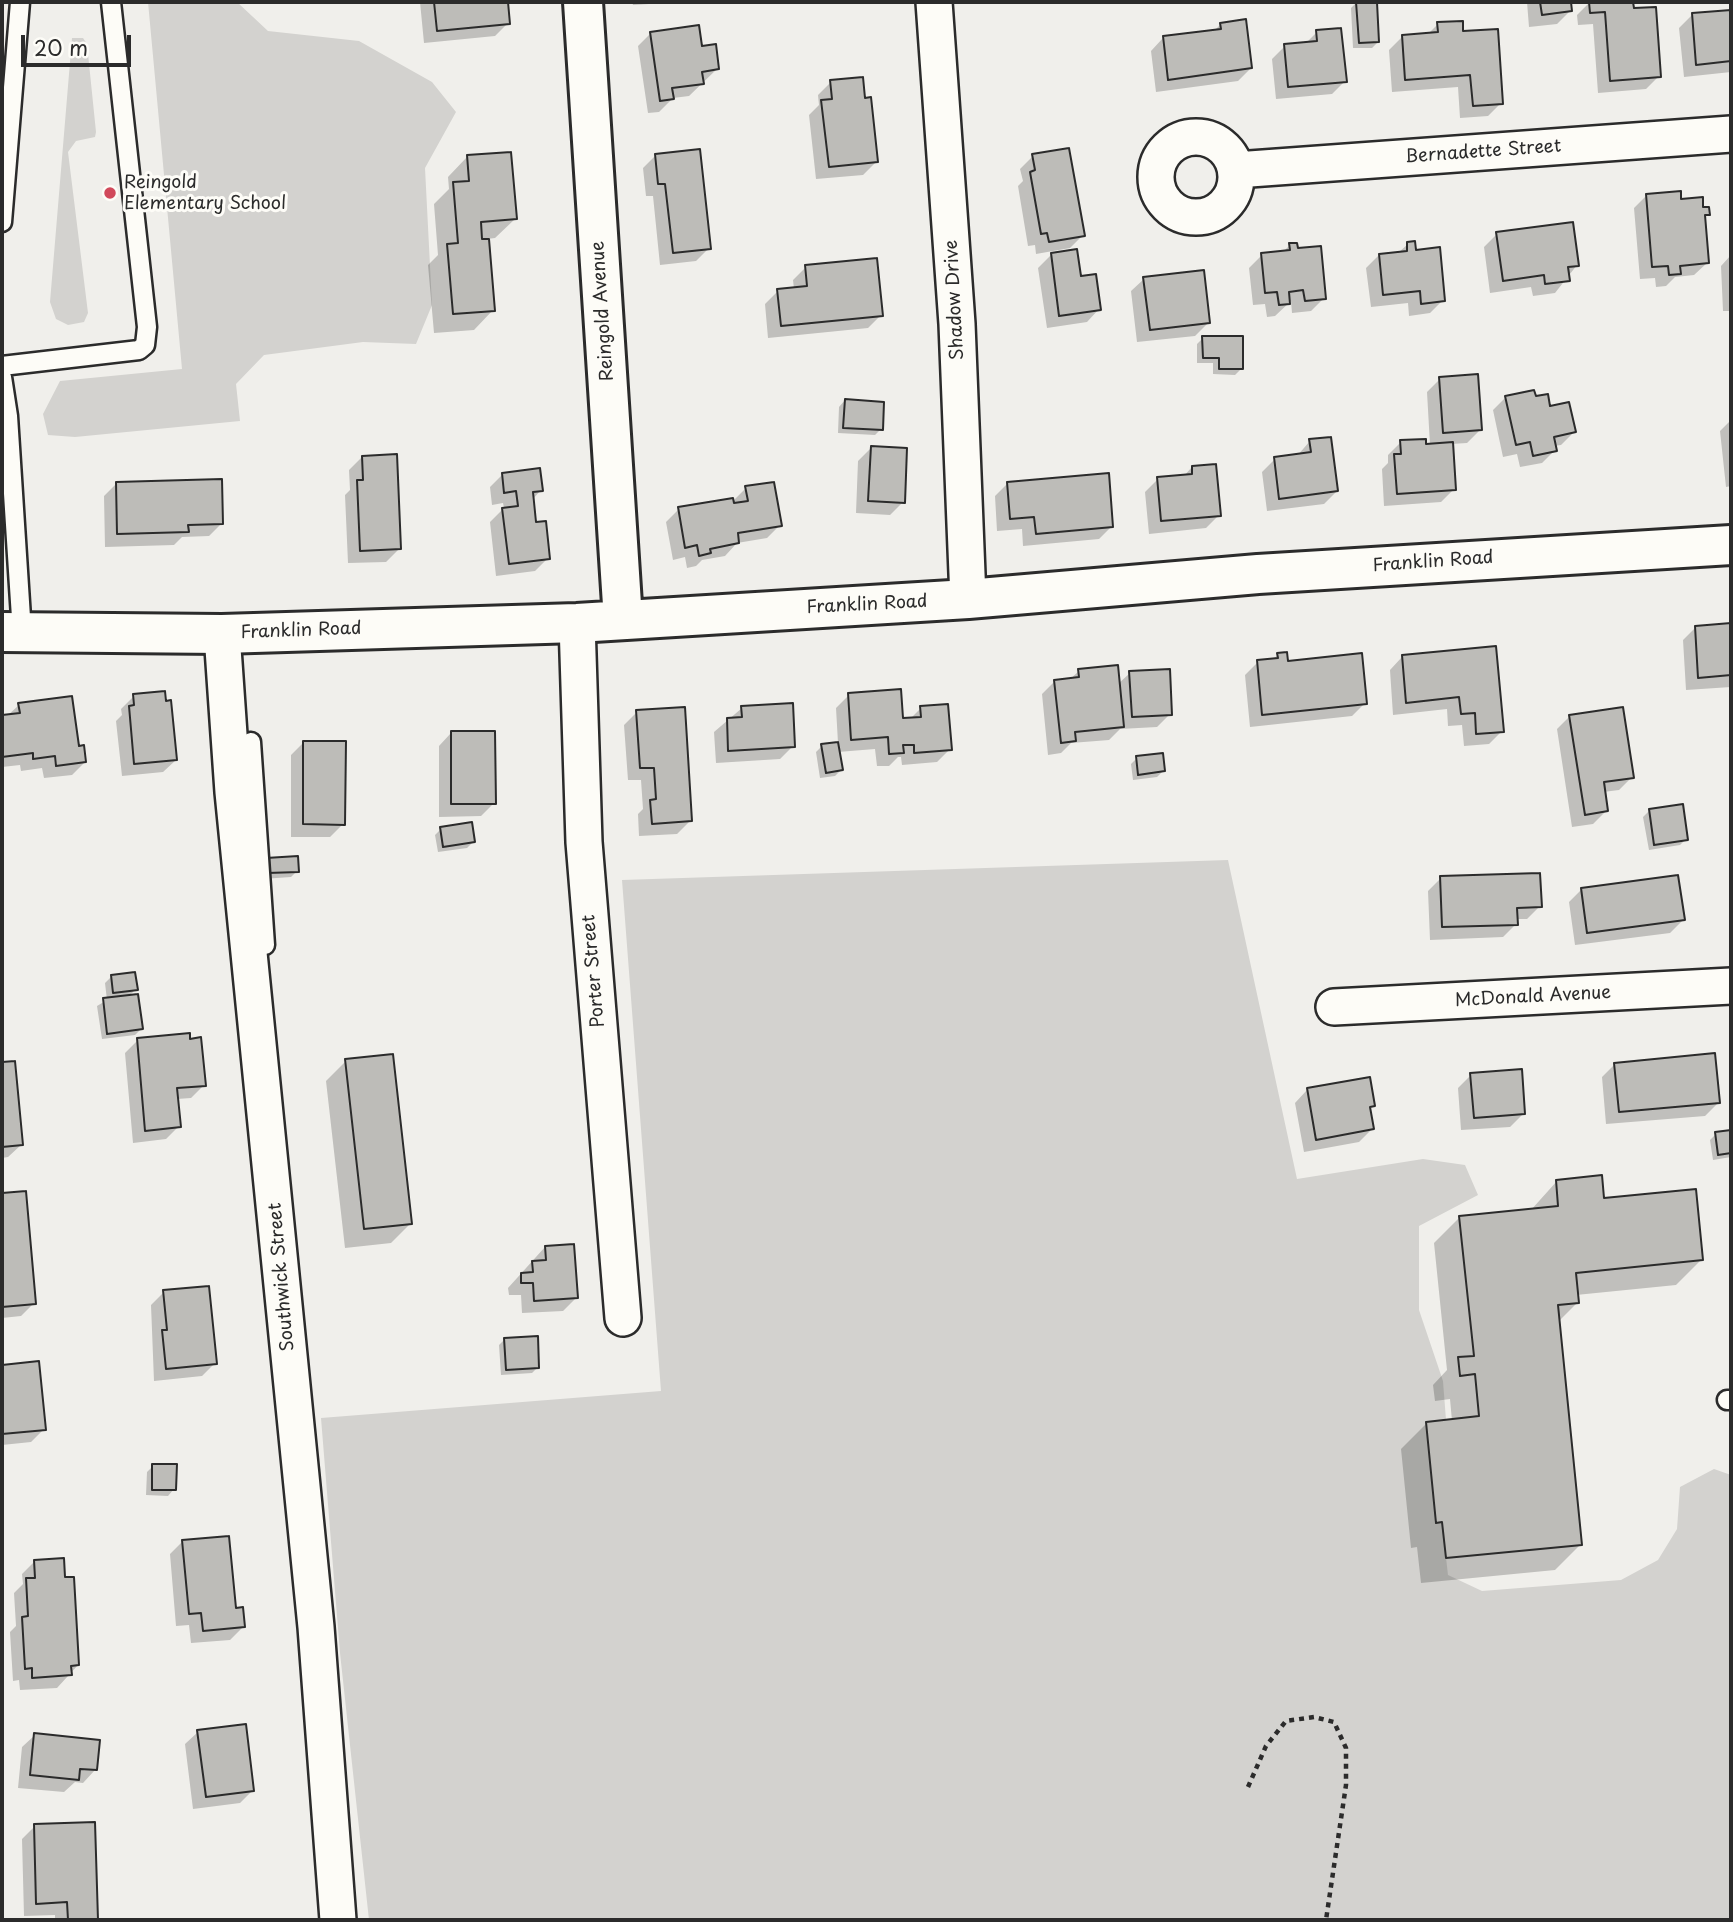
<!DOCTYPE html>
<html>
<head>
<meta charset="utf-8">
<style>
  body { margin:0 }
  #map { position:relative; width:1733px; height:1922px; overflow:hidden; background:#f0efeb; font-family:"Playpen Sans",sans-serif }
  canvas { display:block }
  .frame { position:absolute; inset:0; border:4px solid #2b2b2b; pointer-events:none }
  .scale { position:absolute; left:21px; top:35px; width:110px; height:32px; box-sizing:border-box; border:4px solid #2b2b2b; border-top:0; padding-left:9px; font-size:21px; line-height:24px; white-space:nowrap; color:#2b2b2b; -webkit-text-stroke:5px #fdfcf7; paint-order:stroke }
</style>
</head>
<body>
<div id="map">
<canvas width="1733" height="1922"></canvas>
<div class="frame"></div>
<div class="scale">20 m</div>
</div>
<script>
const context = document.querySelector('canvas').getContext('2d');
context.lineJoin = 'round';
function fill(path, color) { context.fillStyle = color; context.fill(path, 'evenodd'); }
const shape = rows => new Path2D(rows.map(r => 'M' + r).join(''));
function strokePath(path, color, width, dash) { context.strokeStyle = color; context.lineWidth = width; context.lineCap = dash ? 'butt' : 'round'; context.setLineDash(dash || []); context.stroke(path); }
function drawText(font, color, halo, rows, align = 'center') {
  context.font = font + ' "Playpen Sans",sans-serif'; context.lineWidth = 6; context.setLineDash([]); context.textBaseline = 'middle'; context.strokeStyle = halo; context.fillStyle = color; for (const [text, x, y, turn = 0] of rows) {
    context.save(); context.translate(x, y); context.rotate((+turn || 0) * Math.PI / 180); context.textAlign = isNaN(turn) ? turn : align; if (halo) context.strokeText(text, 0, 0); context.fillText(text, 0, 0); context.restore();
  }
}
fill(shape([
  [148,2,237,2,268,31,359,41,432,82,456,112,425,168,432,305,416,344,363,342,264,355,236,384,240,421,75,437,48,435,43,414,60,381,182,369],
  [72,38,83,38,87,44,96,132,95,137,76,141,68,152,88,313,84,322,68,325,56,319,50,302],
  [1228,860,1297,1179,1423,1159,1465,1165,1478,1195,1419,1226,1419,1310,1443,1381,1446,1420,1426,1422,1436,1522,1442,1522,1448,1575,1482,1591,1621,1580,1658,1560,1677,1529,1680,1487,1714,1469,1731,1475,1731,1920,369,1920,340,1653,321,1418,661,1391,622,880]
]), '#d3d2cf');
fill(shape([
  [420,2,506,2,508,23,495,36,424,43],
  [632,2,681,2,633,5],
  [1357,2,1375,2,1378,42,1372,48,1353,48,1351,8],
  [1527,2,1569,2,1570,11,1557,24,1529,27],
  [1590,2,1632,2,1659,76,1646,89,1598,93,1593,24,1578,25,1577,15],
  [1731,12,1731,72,1684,77,1679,28,1692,15],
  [1221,24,1251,68,1238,81,1156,92,1151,51,1163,38,1214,31],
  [1438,24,1462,33,1501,103,1488,116,1460,118,1458,87,1392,92,1389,50,1402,37,1427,35],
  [1317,32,1345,81,1332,94,1276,99,1272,59,1285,46,1305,44],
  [651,33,701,48,717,69,689,96,673,98,659,112,648,113,638,46],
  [831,82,876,162,863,175,816,179,809,115,819,105,818,95],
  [656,155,709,248,696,261,660,265,653,196,646,196,643,168],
  [1033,156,1083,235,1070,248,1036,254,1035,245,1028,246,1018,186,1023,181,1020,169],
  [467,157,515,219,495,238,487,239,493,310,474,330,434,333,428,265,438,255,434,204,449,189,448,177],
  [1647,195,1680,200,1708,214,1703,219,1707,263,1694,275,1675,277,1666,286,1656,287,1655,278,1640,279,1634,208],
  [1497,234,1577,265,1555,293,1533,296,1531,287,1490,293,1484,247],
  [1408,244,1443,300,1430,313,1409,316,1408,303,1371,307,1366,268,1379,255,1398,253],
  [1290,245,1324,298,1311,311,1292,313,1291,301,1275,316,1267,317,1265,304,1253,305,1249,268,1262,255,1282,253],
  [1052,254,1079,278,1099,309,1087,322,1047,328,1038,268],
  [1731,255,1731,311,1723,311,1721,266],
  [806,267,881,315,868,328,768,338,765,304,778,291,794,289,793,280],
  [1144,279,1208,323,1195,336,1137,342,1131,291],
  [1203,338,1241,369,1235,375,1213,374,1213,363,1197,363,1197,344],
  [1440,379,1480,430,1467,443,1451,444,1454,489,1441,502,1384,506,1382,469,1388,463,1388,455,1401,442,1430,445,1427,392],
  [1506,397,1535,398,1574,432,1561,445,1554,446,1555,450,1542,463,1520,467,1517,454,1503,457,1493,410],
  [845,400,881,429,875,435,838,433,839,407],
  [1731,420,1731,486,1726,487,1720,431],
  [1310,441,1337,491,1324,504,1267,511,1262,472,1275,459,1297,456],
  [871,448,903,502,890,515,856,513,858,461],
  [362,457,399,549,386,562,348,563,345,495,350,490,349,470],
  [1192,467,1219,515,1206,528,1149,534,1145,492,1158,479,1183,477],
  [503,474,541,490,532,500,535,524,548,558,535,571,496,576,490,522,504,508,503,503,492,505,490,487],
  [117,483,222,523,209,536,182,537,174,545,105,547,104,496],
  [1008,483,1112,526,1099,539,1023,546,1022,529,997,531,995,496],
  [746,488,780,525,767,538,737,543,725,556,702,560,696,566,687,568,685,557,673,560,666,522,679,509,732,502],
  [1731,625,1731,687,1686,690,1683,640,1696,627],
  [1494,648,1502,731,1489,744,1464,746,1462,725,1448,726,1447,709,1393,715,1390,670,1402,657],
  [1278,655,1287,663,1365,703,1352,716,1250,727,1245,675,1258,662,1272,660],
  [1079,671,1118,684,1130,673,1170,714,1157,727,1120,729,1109,740,1071,743,1061,753,1048,755,1042,694,1055,681,1069,680],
  [849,695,901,720,910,719,921,708,950,749,937,762,902,765,901,757,898,757,889,766,877,766,875,749,838,752,841,770,835,776,820,778,816,752,822,746,838,743,836,708],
  [134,696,176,760,163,772,122,776,116,721,122,715,121,709],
  [19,705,77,748,85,762,72,775,44,778,42,768,21,771,20,765,2,767,2,717,7,716],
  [742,708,793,746,780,759,716,763,714,732],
  [637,712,690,821,677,834,639,836,638,814,643,809,641,780,628,780,624,725],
  [1570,716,1632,777,1619,790,1603,792,1606,811,1593,824,1572,827,1557,729],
  [451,733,494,803,481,816,439,817,439,746],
  [304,742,343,824,330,837,291,837,291,755],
  [1137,758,1163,771,1157,777,1133,780,1131,764],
  [1649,811,1686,839,1680,845,1649,850,1643,817],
  [441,829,473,842,467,848,438,852,435,835],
  [261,866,297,871,291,877,262,879],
  [1441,878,1540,906,1527,919,1516,919,1516,924,1503,937,1430,940,1428,891],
  [1582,889,1683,920,1670,933,1575,945,1569,902],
  [111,977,136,989,128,997,141,1029,135,1035,102,1039,97,1006,107,1000,105,983],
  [138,1040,204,1085,191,1098,177,1099,179,1126,166,1139,133,1143,125,1053],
  [346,1061,410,1224,391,1243,345,1248,326,1081],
  [13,1063,21,1145,8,1157,2,1158,2,1064],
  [1615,1064,1718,1103,1705,1116,1606,1124,1602,1077],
  [1471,1075,1523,1114,1510,1127,1461,1130,1458,1088],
  [1307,1090,1373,1105,1369,1110,1372,1129,1359,1142,1304,1152,1295,1103],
  [1731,1132,1731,1157,1713,1160,1710,1140,1716,1134],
  [1557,1181,1603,1200,1702,1259,1676,1285,1576,1295,1577,1303,1558,1322,1581,1544,1555,1570,1421,1583,1417,1547,1411,1548,1401,1449,1427,1423,1452,1421,1450,1399,1435,1401,1433,1385,1447,1370,1434,1243,1460,1217,1531,1210],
  [25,1193,34,1303,21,1316,2,1318,2,1195],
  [545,1247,576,1298,563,1311,522,1313,521,1295,509,1295,508,1288],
  [164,1292,215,1363,202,1376,154,1381,151,1305],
  [505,1339,538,1367,532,1373,501,1375,499,1345],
  [38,1363,44,1429,31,1442,2,1445,2,1367],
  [153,1466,174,1489,168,1496,146,1495,147,1472],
  [183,1541,243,1627,230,1640,191,1643,189,1625,176,1626,170,1554],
  [35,1561,78,1665,57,1688,20,1690,19,1680,13,1681,10,1632,16,1626,14,1593,23,1584,22,1574],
  [198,1732,253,1790,240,1803,193,1809,185,1744],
  [35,1735,95,1770,83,1783,75,1782,64,1792,18,1788,22,1747],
  [35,1826,96,1920,55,1920,55,1915,24,1916,22,1839]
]), '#0003');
const building = shape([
  [434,2,508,2,510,24,437,31,434,2],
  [1356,2,1377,2,1379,42,1359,43,1356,2],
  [1540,2,1571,2,1572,11,1542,15,1540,2],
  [1589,2,1633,2,1634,8,1656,7,1661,77,1610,81,1605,12,1590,13,1589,2],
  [1731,10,1731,61,1696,65,1692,13,1731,10],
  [1246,19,1252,68,1168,80,1163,36,1221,29,1220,23,1246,19],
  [1463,21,1463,31,1498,29,1503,104,1473,106,1470,75,1405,80,1402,35,1438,32,1437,22,1463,21],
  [699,25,702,46,716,44,719,69,702,72,704,84,672,88,674,99,660,101,650,32,699,25],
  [1341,28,1347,82,1288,87,1284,44,1317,41,1316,30,1341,28],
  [863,77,865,98,871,97,878,162,829,167,821,100,832,99,830,80,863,77],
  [1069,148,1085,236,1049,242,1047,233,1041,234,1030,172,1035,170,1032,154,1069,148],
  [700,149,711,249,673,253,665,184,658,184,655,154,700,149],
  [511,152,517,219,481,222,482,239,489,239,495,311,453,314,447,244,458,243,453,182,469,181,467,155,511,152],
  [1681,191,1681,199,1703,197,1703,207,1709,207,1710,215,1705,215,1709,263,1680,266,1681,274,1669,275,1668,266,1652,267,1646,194,1681,191],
  [1573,222,1579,266,1568,267,1570,281,1545,284,1544,275,1503,281,1496,232,1573,222],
  [1415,241,1416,250,1440,247,1445,301,1421,304,1420,291,1383,295,1379,254,1407,251,1407,242,1415,241],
  [1289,243,1297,243,1298,248,1321,246,1326,299,1305,301,1303,290,1289,292,1290,304,1279,305,1277,292,1265,293,1261,253,1290,250,1289,243],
  [1077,249,1081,276,1096,274,1101,310,1059,316,1051,253,1077,249],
  [877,258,883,316,781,326,777,289,807,286,805,265,877,258],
  [1204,270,1210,323,1150,330,1143,277,1204,270],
  [1202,336,1243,336,1243,369,1219,369,1219,358,1203,358,1202,336],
  [1478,374,1482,430,1443,433,1439,377,1478,374],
  [1534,390,1536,396,1548,394,1550,406,1569,402,1576,432,1554,437,1557,451,1533,456,1530,442,1516,445,1505,396,1534,390],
  [845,399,884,402,883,430,843,428,845,399],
  [1331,437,1338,491,1279,499,1274,457,1311,452,1309,439,1331,437],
  [1426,439,1426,444,1453,442,1456,490,1397,494,1394,454,1401,454,1400,440,1426,439],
  [871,446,907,448,905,503,868,501,871,446],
  [397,454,401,549,360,551,357,480,363,480,362,456,397,454],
  [1216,464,1221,516,1161,521,1157,477,1192,474,1192,466,1216,464],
  [540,468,543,491,533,492,536,522,546,521,550,559,509,564,502,508,518,506,516,491,504,493,502,473,540,468],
  [1109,473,1113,527,1036,534,1034,517,1010,519,1007,482,1109,473],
  [222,479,223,524,188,525,189,532,117,534,116,482,222,479],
  [774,482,782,526,738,533,739,543,710,549,711,553,699,556,697,545,685,548,678,507,733,498,734,503,748,501,745,486,774,482],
  [1731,623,1731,675,1698,678,1695,626,1731,623],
  [1496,646,1504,732,1476,734,1475,713,1461,714,1459,697,1406,703,1402,655,1496,646],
  [1287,652,1288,661,1362,653,1367,704,1262,715,1257,660,1278,658,1277,653,1287,652],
  [1118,665,1124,727,1075,732,1076,741,1061,743,1054,680,1079,677,1078,669,1118,665],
  [1170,669,1172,715,1132,717,1129,671,1170,669],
  [901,689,903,718,921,717,920,706,948,704,952,750,914,753,914,745,903,745,904,753,889,754,888,737,851,740,848,693,901,689],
  [165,691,166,701,171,700,177,760,134,764,129,706,134,705,133,694,165,691],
  [72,696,79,746,84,745,86,762,56,766,55,756,33,759,33,753,2,757,2,715,20,713,18,703,72,696],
  [793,703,795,747,728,751,727,718,742,717,741,706,793,703],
  [685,707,692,821,652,824,650,800,656,799,654,768,640,768,636,710,685,707],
  [1623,707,1634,778,1604,782,1608,811,1585,815,1569,715,1623,707],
  [451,731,495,731,496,804,451,804,451,731],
  [303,741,346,741,345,825,303,824,303,741],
  [838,742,843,770,826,773,821,744,838,742],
  [1163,753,1165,771,1138,775,1136,756,1163,753],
  [1683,804,1688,840,1654,845,1649,809,1683,804],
  [472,822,475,842,443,847,440,827,472,822],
  [298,856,299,872,267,873,266,858,298,856],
  [1540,873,1542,907,1517,908,1518,925,1442,927,1440,876,1540,873],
  [1678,875,1685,920,1587,933,1581,888,1678,875],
  [135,972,138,990,113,993,111,975,135,972],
  [138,994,143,1029,107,1034,103,998,138,994],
  [190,1033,190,1039,201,1037,206,1086,177,1088,181,1127,145,1131,137,1038,190,1033],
  [1715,1053,1720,1103,1619,1112,1614,1063,1715,1053],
  [393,1054,412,1224,364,1229,345,1059,393,1054],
  [15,1061,23,1145,2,1147,2,1062,15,1061],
  [1522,1069,1525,1114,1474,1118,1470,1073,1522,1069],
  [1370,1077,1375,1106,1370,1107,1374,1129,1316,1140,1307,1088,1370,1077],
  [1731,1130,1731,1153,1718,1155,1715,1132,1731,1130],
  [1602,1175,1604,1198,1696,1189,1703,1260,1576,1273,1579,1303,1558,1305,1582,1545,1446,1558,1442,1522,1436,1523,1426,1422,1479,1416,1475,1374,1460,1376,1458,1357,1474,1356,1459,1216,1558,1206,1556,1180,1602,1175],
  [26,1191,36,1304,2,1307,2,1193,26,1191],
  [574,1244,578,1298,534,1301,533,1283,521,1283,521,1273,533,1272,532,1261,546,1260,545,1246,574,1244],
  [209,1286,217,1364,166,1369,162,1330,167,1330,163,1290,209,1286],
  [538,1336,539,1368,506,1370,504,1338,538,1336],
  [39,1361,46,1430,2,1434,2,1365,39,1361],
  [152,1464,177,1464,176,1490,152,1490,152,1464],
  [229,1536,236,1608,243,1607,245,1627,203,1631,201,1613,189,1614,182,1540,229,1536],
  [64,1558,65,1577,74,1577,79,1665,71,1666,72,1675,32,1678,32,1668,25,1669,22,1617,28,1616,26,1578,35,1578,34,1560,64,1558],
  [246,1724,254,1791,206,1797,197,1730,246,1724],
  [34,1733,100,1740,97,1770,80,1769,79,1780,30,1775,34,1733],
  [95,1822,98,1920,68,1920,67,1902,36,1904,34,1824,95,1822]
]);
fill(building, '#bdbcb8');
strokePath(building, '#2b2b2b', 2);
const lane = shape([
  [2,222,20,2],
  [2,366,139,350,145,345,147,327,111,2],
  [2,377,8,416,22,633],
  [251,742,265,945],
  [1727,1400,1731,1400]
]);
const street = shape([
  [934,2,957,324,968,599],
  '1156 177a40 40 0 1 1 80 0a40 40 0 1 1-80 0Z',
  [1236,170,1731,134],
  [577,623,584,842,623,1318],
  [222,634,233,792,316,1627,338,1920],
  [1334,1007,1731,986]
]);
const secondary = shape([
  [583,2,623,620],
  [2,632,222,634,577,623,968,599,1258,574,1731,545]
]);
strokePath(lane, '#2b2b2b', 23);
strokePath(street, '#2b2b2b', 40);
strokePath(secondary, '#2b2b2b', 44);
strokePath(shape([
  [1248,1787,1266,1746,1286,1721,1314,1717,1334,1722,1346,1748,1346,1785,1326,1920]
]), '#2b2b2b', 4.5, [5, 5]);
strokePath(lane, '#fdfcf7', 18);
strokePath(street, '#fdfcf7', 35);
strokePath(secondary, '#fdfcf7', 38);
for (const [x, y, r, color] of [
  [110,193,7,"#d1495b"]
]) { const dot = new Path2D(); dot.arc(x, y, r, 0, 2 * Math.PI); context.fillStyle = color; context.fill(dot); strokePath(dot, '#fdfcf7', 2.5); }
drawText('18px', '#2b2b2b', '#fdfcf7', [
  ["Bernadette Street",1483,152,-4],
  ["Shadow Drive",955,300,-93],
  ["Reingold Avenue",603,311,-94],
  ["Franklin Road",1433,562,-4],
  ["Franklin Road",867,605,-3],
  ["Franklin Road",301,631,-2],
  ["Porter Street",594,971,-95],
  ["McDonald Avenue",1533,997,-3],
  ["Southwick Street",282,1277,-95]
]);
drawText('18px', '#2b2b2b', '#fdfcf7', [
  ["Reingold",124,183],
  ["Elementary School",124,204]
], 'left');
</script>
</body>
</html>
